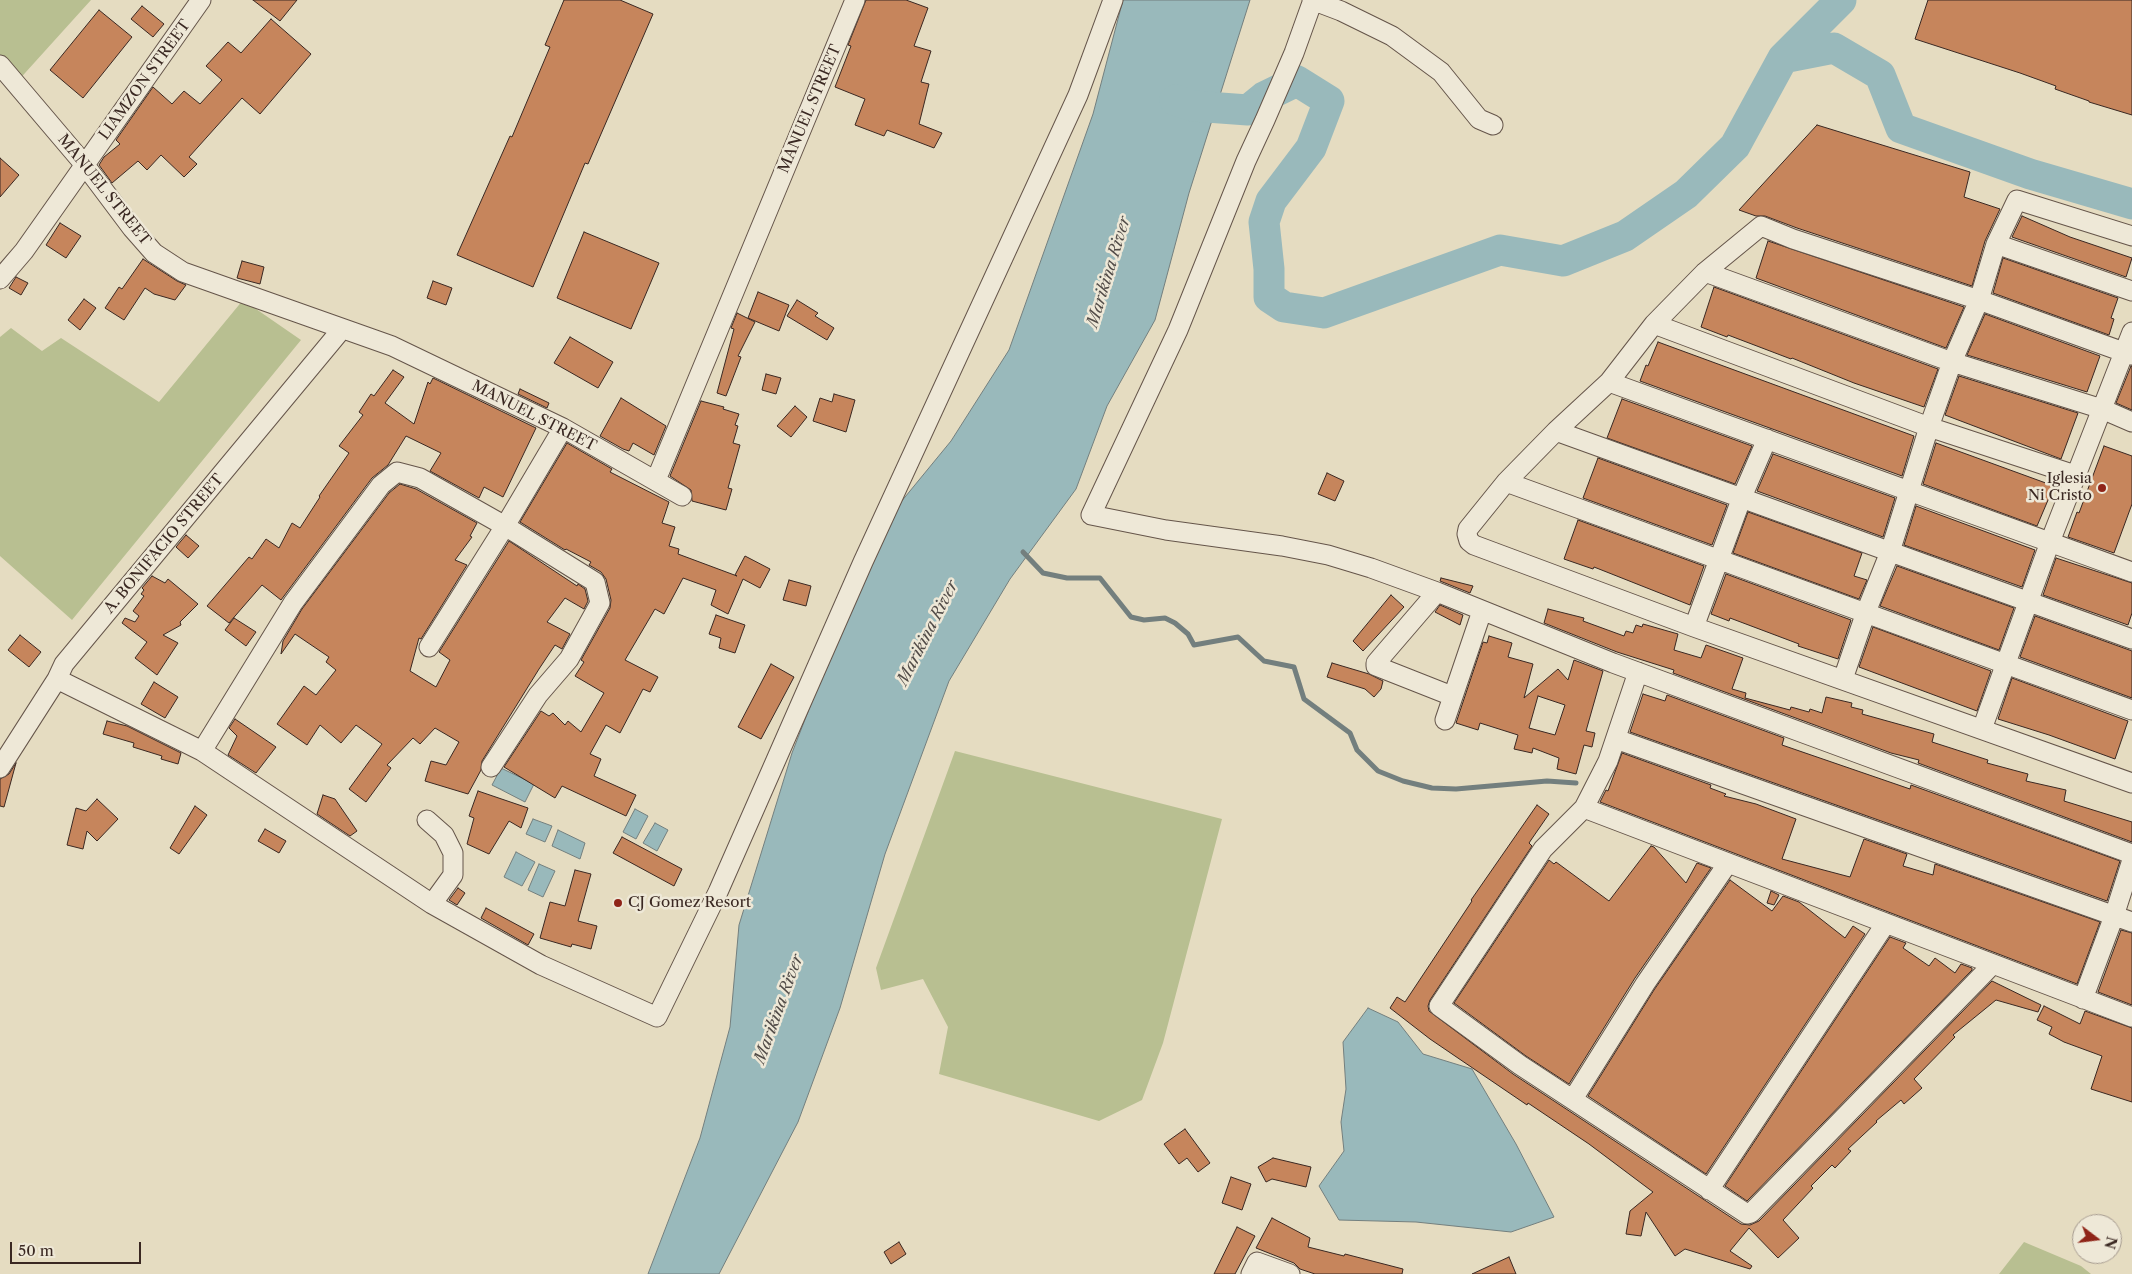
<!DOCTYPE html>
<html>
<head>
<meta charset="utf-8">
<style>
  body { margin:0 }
  #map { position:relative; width:2132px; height:1274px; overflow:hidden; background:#e5dcc1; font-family:"Libre Caslon Text",serif }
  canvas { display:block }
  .north { position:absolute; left:2072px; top:1214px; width:50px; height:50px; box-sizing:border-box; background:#eee8d7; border:1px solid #a69b8f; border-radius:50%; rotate:105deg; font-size:14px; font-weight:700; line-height:20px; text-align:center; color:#3a2822 }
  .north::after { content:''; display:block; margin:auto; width:18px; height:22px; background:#8f2418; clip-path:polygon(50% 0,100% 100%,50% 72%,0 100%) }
  .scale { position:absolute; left:10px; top:1242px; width:131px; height:22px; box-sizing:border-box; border:2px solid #3a2822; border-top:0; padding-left:6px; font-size:15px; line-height:18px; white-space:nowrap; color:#3a2822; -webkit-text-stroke:4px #eee8d7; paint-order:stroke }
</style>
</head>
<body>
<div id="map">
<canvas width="2132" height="1274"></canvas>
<div class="north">N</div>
<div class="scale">50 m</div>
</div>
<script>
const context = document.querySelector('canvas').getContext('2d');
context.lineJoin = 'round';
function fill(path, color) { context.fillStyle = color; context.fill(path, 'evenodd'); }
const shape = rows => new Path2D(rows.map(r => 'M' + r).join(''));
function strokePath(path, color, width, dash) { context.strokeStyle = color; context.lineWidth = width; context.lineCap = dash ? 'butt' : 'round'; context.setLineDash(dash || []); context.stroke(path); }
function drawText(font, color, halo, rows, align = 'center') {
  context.font = font + ' "Libre Caslon Text",serif'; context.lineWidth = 5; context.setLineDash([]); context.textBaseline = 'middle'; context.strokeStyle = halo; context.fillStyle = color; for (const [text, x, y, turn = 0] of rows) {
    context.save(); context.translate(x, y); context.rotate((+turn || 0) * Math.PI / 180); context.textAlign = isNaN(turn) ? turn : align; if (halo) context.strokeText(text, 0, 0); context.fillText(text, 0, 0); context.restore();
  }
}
fill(shape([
  [0,0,91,0,16,83,0,61],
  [243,300,301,340,72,620,0,556,0,337,11,328,42,351,61,338,159,402],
  [955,751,1222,819,1163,1043,1142,1100,1099,1121,939,1074,948,1027,923,979,881,990,876,968],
  [2024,1242,2081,1266,2091,1274,1999,1274]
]), '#b8bf91');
const water = shape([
  [1123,0,1250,0,1189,193,1155,320,1107,406,1076,489,1010,579,949,681,885,854,840,1008,798,1122,719,1274,648,1274,700,1138,730,1027,739,925,792,753,842,624,896,508,951,441,1009,350,1093,114,1123,0],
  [501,768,534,784,525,802,492,785,501,768],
  [635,809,648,816,636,839,623,832,635,809],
  [533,819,552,826,545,842,526,834,533,819],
  [655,823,668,830,657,851,643,843,655,823],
  [558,830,585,843,580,859,552,846,558,830],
  [516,852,535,862,522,886,504,877,516,852],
  [539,864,555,871,543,897,528,890,539,864],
  [1368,1008,1398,1022,1423,1054,1472,1069,1516,1144,1554,1217,1511,1232,1416,1222,1339,1220,1319,1186,1344,1151,1341,1122,1346,1089,1343,1042,1368,1008]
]);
fill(water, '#99b9bb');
strokePath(water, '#737f7e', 1);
strokePath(shape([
  [1023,552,1043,573,1067,578,1100,578,1131,617,1144,620,1165,618,1175,623,1188,634,1194,645,1238,637,1264,661,1294,667,1304,699,1350,733,1357,750,1378,771,1403,781,1432,788,1456,789,1547,781,1576,783]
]), '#737f7e', 5);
strokePath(shape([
  [1783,58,1834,48,1880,75,1901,128,2030,174,2132,204],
  [1175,100,1193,106,1248,110,1264,97,1297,81,1329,101,1311,148,1271,201,1264,222,1269,269,1269,297,1284,307,1324,313,1500,250,1563,261,1625,236,1686,194,1735,146,1783,58,1841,0]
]), '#99b9bb', 31);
const building = shape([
  [253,0,297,0,280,21,253,0],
  [564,0,620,0,653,14,588,164,585,163,533,287,457,255,510,136,512,137,550,47,545,45,564,0],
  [866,0,906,0,928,8,914,46,931,51,921,82,929,84,919,124,942,133,934,148,887,130,884,136,855,125,865,99,835,87,851,46,848,45,866,0],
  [1928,0,2132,0,2132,115,2089,102,2089,101,2055,89,2056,86,2020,73,1915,39,1928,0],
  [142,6,164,24,153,37,131,19,142,6],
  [99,10,132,37,83,98,50,70,99,10],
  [271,19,311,54,260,114,242,98,189,157,197,164,184,177,161,155,147,170,138,161,112,183,99,165,104,157,120,144,116,140,153,87,172,104,184,91,200,104,222,80,206,66,228,42,241,53,271,19],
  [1817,125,1970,172,1964,197,2000,209,1985,241,1972,286,1797,228,1765,216,1756,216,1739,210,1817,125],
  [0,158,19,175,0,197,0,158],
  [2022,216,2070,237,2132,258,2126,277,2012,237,2022,216],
  [60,223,81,236,66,258,46,245,60,223],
  [584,232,659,263,631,329,557,298,584,232],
  [1768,241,1964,307,1946,348,1756,278,1768,241],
  [2003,258,2118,298,2111,318,2114,319,2109,335,1993,293,2003,258],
  [143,259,177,281,186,285,175,300,154,294,145,288,124,320,105,308,119,287,122,289,143,259],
  [242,261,264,267,260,284,237,278,242,261],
  [16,277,28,283,21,295,9,288,16,277],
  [433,281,452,288,446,305,427,298,433,281],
  [1714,287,1938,369,1924,407,1854,383,1792,358,1791,359,1728,335,1727,337,1701,327,1714,287],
  [758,292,789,305,779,331,748,318,758,292],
  [84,299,96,308,80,330,68,320,84,299],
  [797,300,818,313,815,316,834,328,827,340,787,316,797,300],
  [737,313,755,322,738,356,741,357,726,396,717,393,734,329,731,328,737,313],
  [1985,314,2100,356,2087,392,1967,355,1985,314],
  [570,337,613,362,598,388,554,363,570,337],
  [1658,342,1914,436,1902,476,1640,381,1646,365,1648,366,1658,342],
  [2131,366,2132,366,2132,410,2116,403,2131,366],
  [393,370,404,377,385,403,414,424,428,382,430,384,433,378,536,428,503,497,484,487,479,498,430,471,441,453,406,436,388,465,372,478,281,600,262,585,229,623,207,606,249,557,252,559,266,539,279,548,292,523,300,528,320,497,319,496,349,453,339,446,363,415,359,412,371,394,374,396,393,370],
  [766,374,781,378,776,394,762,390,766,374],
  [1959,376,2078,413,2061,459,1945,415,1959,376],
  [520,389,549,403,547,408,518,394,520,389],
  [834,394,855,400,846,432,813,421,820,398,832,402,834,394],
  [621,398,666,426,654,455,633,443,629,451,623,449,600,436,621,398],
  [1622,399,1752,446,1735,484,1607,438,1622,399],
  [701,401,724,407,723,409,739,414,735,425,738,426,733,443,740,445,728,488,732,489,726,510,692,501,691,490,670,476,701,401],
  [795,406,807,417,791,437,777,426,795,406],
  [567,443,612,469,610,472,669,502,662,523,675,527,669,546,679,549,678,554,737,576,735,575,745,556,770,569,760,588,743,579,728,614,711,605,716,590,683,578,664,614,655,609,625,660,658,677,650,692,643,689,620,733,606,725,590,754,601,759,594,776,636,795,626,816,562,786,555,798,504,767,541,711,549,716,553,713,565,725,568,721,581,732,604,693,575,676,584,662,581,660,610,608,611,600,606,579,601,572,589,565,591,562,566,549,565,550,520,522,567,443],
  [1936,443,2054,486,2037,526,1923,484,1936,443],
  [2104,446,2132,456,2132,504,2114,553,2068,537,2077,512,2079,513,2104,446],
  [1773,454,1895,498,1883,537,1757,491,1773,454],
  [1598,458,1727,505,1712,545,1583,498,1598,458],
  [1327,473,1344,481,1335,501,1318,494,1327,473],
  [400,484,416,489,477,523,470,536,472,537,455,560,467,565,421,639,419,638,410,671,436,687,450,660,439,652,509,541,577,586,578,584,585,589,588,601,584,609,565,598,547,622,570,634,562,649,555,645,539,669,482,761,481,770,468,794,425,781,431,761,446,765,459,742,435,728,420,744,413,738,387,765,391,768,366,802,349,789,382,744,356,725,341,743,320,725,307,745,277,724,304,686,316,695,336,670,326,662,329,657,295,634,281,654,283,641,302,609,389,493,400,484],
  [1916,506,2035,550,2022,587,1904,545,1916,506],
  [1748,512,1862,553,1854,576,1867,580,1859,599,1733,553,1748,512],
  [1578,520,1704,566,1690,605,1594,567,1593,569,1564,559,1578,520],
  [186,535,199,546,188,558,176,547,186,535],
  [2056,558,2132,583,2132,613,2128,625,2043,595,2056,558],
  [1897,566,2014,608,1999,650,1880,606,1897,566],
  [1726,574,1851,620,1838,659,1798,646,1799,644,1730,618,1729,621,1711,614,1726,574],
  [152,576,165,583,168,579,198,604,180,622,181,625,163,635,178,643,157,675,135,658,147,642,122,623,125,618,135,622,139,616,133,611,144,596,141,594,144,590,142,588,152,576],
  [1441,578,1473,586,1470,593,1440,581,1441,578],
  [789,580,811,586,806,606,783,600,789,580],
  [1391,595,1404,607,1363,651,1353,641,1391,595],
  [1440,605,1463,615,1460,625,1435,612,1440,605],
  [1548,609,1584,618,1583,621,1624,636,1626,631,1633,633,1636,625,1642,627,1643,624,1678,634,1674,650,1701,658,1706,645,1743,658,1732,689,1746,693,1745,698,1790,710,1791,707,1809,712,1810,709,1822,713,1826,697,1852,703,1851,707,1863,710,1862,714,1934,734,1932,742,1988,760,1987,763,2028,774,2026,781,2066,790,2064,801,2132,822,2132,842,1918,763,1919,760,1891,753,1673,673,1674,670,1617,652,1544,623,1548,609],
  [716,615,745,625,735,653,719,648,721,638,709,634,716,615],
  [2035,616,2132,651,2132,698,2020,657,2035,616],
  [234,618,256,632,246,646,225,630,234,618],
  [1873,627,1991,671,1977,711,1859,667,1873,627],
  [20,635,41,652,29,667,8,650,20,635],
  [1489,636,1512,643,1508,657,1533,664,1524,698,1558,669,1568,680,1574,660,1603,671,1586,731,1595,733,1592,747,1584,745,1576,774,1557,769,1559,758,1533,748,1532,753,1514,749,1518,735,1480,723,1478,730,1456,723,1483,642,1487,643,1489,636],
  [1538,696,1565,705,1555,735,1529,728,1538,696],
  [1332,663,1369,674,1383,681,1381,689,1374,697,1365,689,1327,677,1332,663],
  [771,664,794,677,761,739,738,727,771,664],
  [2012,678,2128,721,2115,759,2049,735,1998,719,2012,678],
  [154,682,178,697,165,718,141,704,154,682],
  [1643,694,1665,701,1667,695,1784,738,1782,745,1910,789,1911,785,2120,861,2107,901,1630,732,1643,694],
  [235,719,276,747,256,773,228,755,237,736,229,728,235,719],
  [107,721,127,726,181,753,178,764,161,759,162,756,133,747,134,743,103,734,107,721],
  [1622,753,1711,785,1710,788,1726,794,1724,796,1756,804,1796,819,1782,859,1850,877,1864,839,1907,854,1903,866,1933,875,1935,864,2100,922,2077,984,1600,802,1606,790,1608,791,1622,753],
  [16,763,4,807,0,806,0,779,9,774,16,763],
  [478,791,528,808,521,828,509,821,489,854,467,844,474,818,469,816,478,791],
  [323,795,335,799,357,831,350,836,317,814,323,795],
  [97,799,118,819,97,841,87,831,83,849,67,845,76,808,86,811,97,799],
  [1537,805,1549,814,1531,840,1529,843,1532,846,1430,1000,1428,1006,1429,1011,1513,1074,1741,1224,1750,1225,1759,1221,1992,981,2041,1005,2038,1012,1996,1000,1953,1035,1955,1037,1914,1079,1922,1088,1904,1104,1901,1100,1876,1121,1877,1122,1848,1149,1851,1151,1835,1168,1832,1165,1811,1186,1813,1188,1783,1220,1799,1238,1778,1258,1749,1228,1730,1251,1752,1266,1750,1269,1685,1249,1675,1256,1646,1212,1641,1236,1626,1234,1630,1211,1653,1192,1589,1144,1528,1103,1527,1105,1430,1039,1390,1008,1397,997,1405,1002,1472,901,1471,900,1537,805],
  [195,806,207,815,179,854,170,848,195,806],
  [265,829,286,841,279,853,258,841,265,829],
  [622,837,682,869,674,886,613,853,622,837],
  [1651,846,1654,847,1686,883,1697,863,1711,868,1635,978,1569,1084,1526,1056,1454,1003,1549,860,1554,864,1556,862,1609,901,1651,846],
  [575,870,591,874,578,921,597,926,591,949,572,944,571,947,540,938,550,902,565,906,575,870],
  [1730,880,1772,911,1783,896,1799,902,1845,938,1853,926,1865,934,1706,1174,1588,1096,1654,990,1730,880],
  [458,888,465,893,457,905,449,900,458,888],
  [1771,891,1779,895,1774,905,1767,903,1771,891],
  [486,908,534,934,528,945,481,918,486,908],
  [2121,930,2132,933,2132,1005,2098,992,2121,930],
  [1890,937,1906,943,1903,948,1929,966,1935,958,1955,973,1961,964,1972,968,1972,970,1747,1201,1725,1186,1890,937],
  [2044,1006,2080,1024,2085,1011,2132,1028,2132,1102,2091,1089,2102,1056,2064,1042,2049,1034,2052,1027,2037,1020,2044,1006],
  [1185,1129,1210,1163,1198,1172,1187,1158,1179,1164,1164,1144,1185,1129],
  [1273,1158,1311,1167,1306,1187,1272,1179,1266,1182,1258,1167,1273,1158],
  [1231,1177,1251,1184,1242,1210,1222,1203,1231,1177],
  [1272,1218,1310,1238,1308,1247,1344,1256,1345,1254,1403,1269,1402,1274,1315,1274,1300,1269,1294,1263,1256,1248,1272,1218],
  [1237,1227,1255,1236,1235,1274,1214,1274,1237,1227],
  [899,1242,906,1254,891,1264,884,1252,899,1242],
  [1509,1257,1516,1274,1472,1274,1509,1257]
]);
fill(building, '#c6855c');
strokePath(building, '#3a2822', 1);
const street = shape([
  [1312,0,1341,11,1392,36,1441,72,1479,119,1493,125],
  [1313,0,1294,53,1265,120,1246,161,1178,330,1091,515,1166,530,1282,546,1328,555,1371,568,1437,592,1613,663,2132,854],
  [0,65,84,164,132,228,154,253,183,272,392,346,563,428,682,496],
  [1996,244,2132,291],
  [1705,272,1952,362,2102,409,2132,422],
  [0,279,24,251,201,0],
  [1654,324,1929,427,2075,475],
  [2132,355,1979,300,1793,239,1761,226,1705,272,1654,324,1609,382,1556,431,1506,482,1468,529,1467,534,1469,541,1474,545,1694,627,2132,783],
  [1609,382,2132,572],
  [1556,431,2132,639],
  [656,480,855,0],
  [1506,482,2132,710],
  [1437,592,1376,663,1376,666,1452,696],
  [1694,627,1742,497,1767,439],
  [429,647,505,526,563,428],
  [1638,672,1608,761,1584,808,1543,849,1439,1006,1520,1065,1747,1214,1751,1213,1993,964],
  [57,679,202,751,432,904,541,965,657,1017,718,892,863,562,1078,95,1113,0],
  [1843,679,1866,612,1890,552,1929,427,1952,362,1979,300,1996,244,2017,200,2132,236],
  [1445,720,1482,611],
  [1982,729,2050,542,2132,332],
  [1616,739,2132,922],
  [202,751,293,603,381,485,397,472,420,478,505,526,595,582,600,603,569,659,538,695,491,767],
  [0,768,57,679,64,664,342,329],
  [1584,808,2132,1017],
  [427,820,444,835,453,853,453,875,432,904],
  [2083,999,2114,916,2132,860],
  [1573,1099,1645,984,1728,863],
  [1709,1190,1886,923],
  [1251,1274,1257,1262,1290,1274]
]);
strokePath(street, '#65554a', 21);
strokePath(street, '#eee8d7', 19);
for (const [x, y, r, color] of [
  [2102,488,5,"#8f2418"],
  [618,903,5,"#8f2418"]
]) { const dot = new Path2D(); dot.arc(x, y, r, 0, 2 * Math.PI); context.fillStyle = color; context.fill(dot); strokePath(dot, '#eee8d7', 2); }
drawText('15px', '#3a2822', '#eee8d7', [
  ["LIAMZON STREET",145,80,-54],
  ["MANUEL STREET",810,109,-67],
  ["MANUEL STREET",104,190,51],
  ["MANUEL STREET",534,416,27],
  ["A. BONIFACIO STREET",164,544,-50]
]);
drawText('15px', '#3a2822', '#eee8d7', [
  ["Iglesia",2092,479],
  ["Ni Cristo",2092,496],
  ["CJ Gomez Resort",628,903,"left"]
], 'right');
drawText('italic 16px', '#524c48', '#eee8d7', [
  ["Marikina River",1109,272,-73],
  ["Marikina River",928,633,-63],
  ["Marikina River",779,1009,-70]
]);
</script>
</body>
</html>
